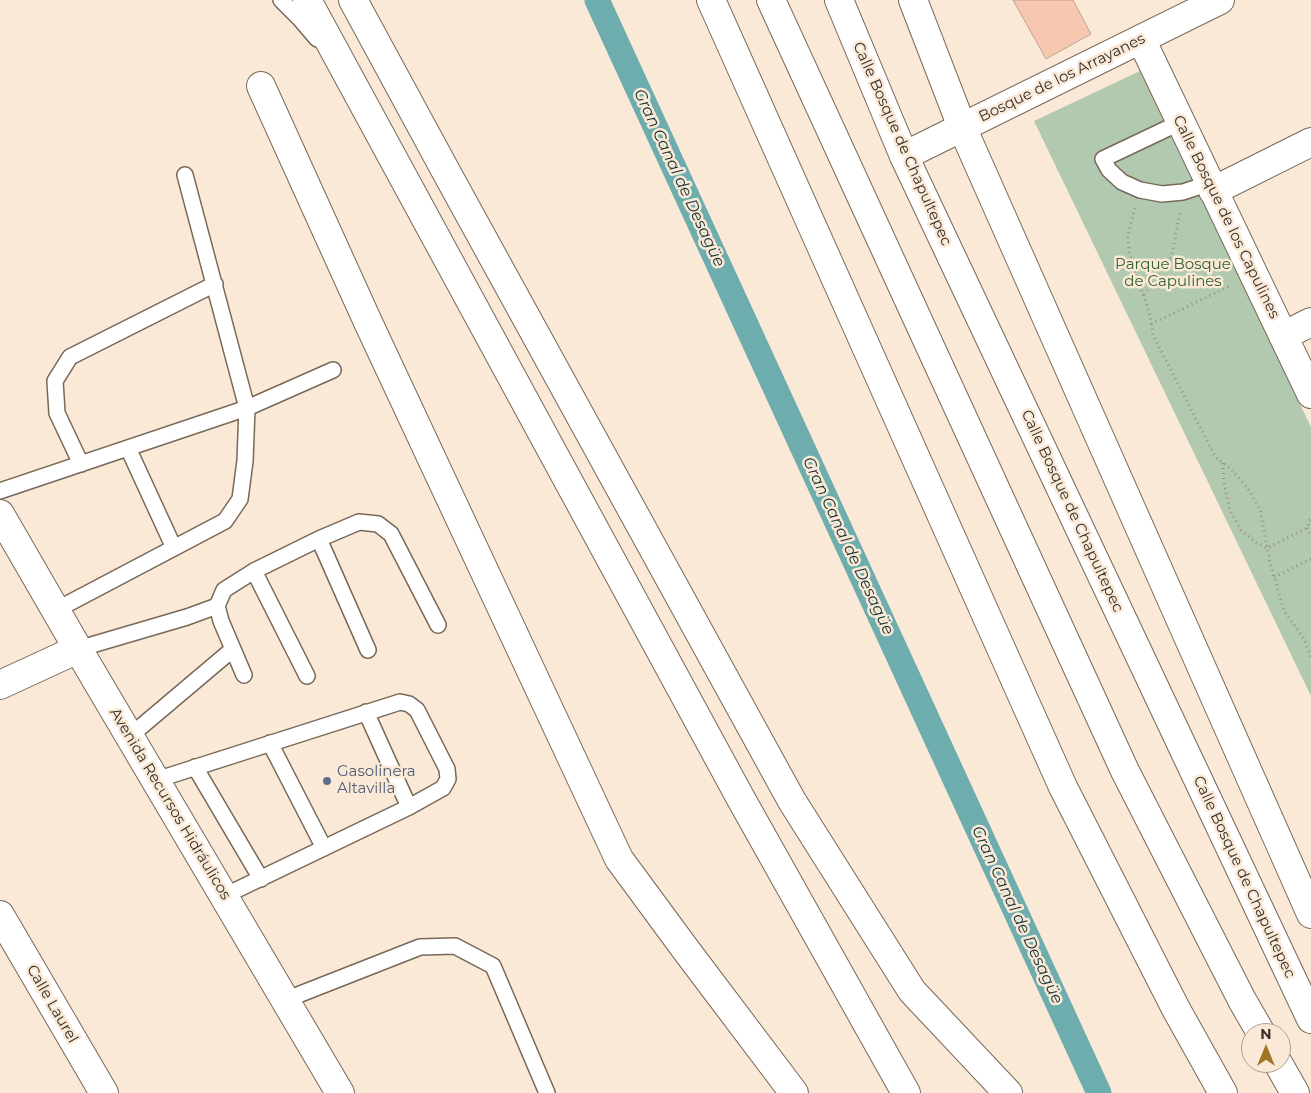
<!DOCTYPE html>
<html>
<head>
<meta charset="utf-8">
<style>
  body { margin:0 }
  #map { position:relative; width:1311px; height:1093px; overflow:hidden; background:#fbe9d7; font-family:Montserrat,sans-serif }
  canvas { display:block }
  .north { position:absolute; left:1241px; top:1023px; width:50px; height:50px; box-sizing:border-box; background:#fbe9d7; border:1px solid #ad9f91; border-radius:50%; rotate:0deg; font-size:14px; font-weight:700; line-height:20px; text-align:center; color:#373029 }
  .north::after { content:''; display:block; margin:auto; width:18px; height:22px; background:#a17426; clip-path:polygon(50% 0,100% 100%,50% 72%,0 100%) }
</style>
</head>
<body>
<div id="map">
<canvas width="1311" height="1093"></canvas>
<div class="north">N</div>
</div>
<script>
const context = document.querySelector('canvas').getContext('2d');
context.lineJoin = 'round';
function fill(path, color) { context.fillStyle = color; context.fill(path, 'evenodd'); }
const shape = rows => new Path2D(rows.map(r => 'M' + r).join(''));
function strokePath(path, color, width, dash) { context.strokeStyle = color; context.lineWidth = width; context.lineCap = dash ? 'butt' : 'round'; context.setLineDash(dash || []); context.stroke(path); }
function drawText(font, color, halo, rows, align = 'center') {
  context.font = font + ' Montserrat,sans-serif'; context.lineWidth = 5; context.setLineDash([]); context.textBaseline = 'middle'; context.strokeStyle = halo; context.fillStyle = color; for (const [text, x, y, turn = 0] of rows) {
    context.save(); context.translate(x, y); context.rotate((+turn || 0) * Math.PI / 180); context.textAlign = isNaN(turn) ? turn : align; if (halo) context.strokeText(text, 0, 0); context.fillText(text, 0, 0); context.restore();
  }
}
fill(shape([
  [1140,71,1311,427,1311,696,1034,121]
]), '#b1c9ae');
strokePath(shape([
  [597,0,1099,1093]
]), '#6dadae', 25);
const building = shape([
  [1013,0,1073,0,1091,34,1046,59,1013,0]
]);
fill(building, '#f8c7af');
strokePath(building, '#baa398', 1);
const lane = shape([
  [281,0,300,19,317,39],
  [1181,122,1103,159,1109,170,1122,182,1140,190,1162,194,1183,192,1210,183],
  [128,448,174,548],
  [81,464,57,413,55,381,70,357,215,284],
  [0,491,247,408,185,175],
  [319,539,368,650],
  [254,571,307,676],
  [56,610,225,521,240,499,245,461,247,408,333,370],
  [78,649,187,617,217,606],
  [244,675,221,621,217,606,224,590,254,571,319,539,359,522,378,524,391,534,438,625],
  [366,712,409,807],
  [130,736,233,649],
  [270,743,324,848],
  [195,767,261,879],
  [156,780,400,702,409,704,417,710,447,769,448,779,443,788,409,807,224,896],
  [285,1000,420,947,455,946,493,966,547,1093]
]);
const street = shape([
  [1141,39,1311,394],
  [261,86,367,320,619,859,686,950,794,1093],
  [904,156,1220,0],
  [1213,191,1311,142],
  [1283,336,1311,322],
  [0,685,78,649],
  [0,915,104,1093]
]);
const secondary = shape([
  [839,0,904,156,1311,1019],
  [913,0,962,127,1311,914],
  [0,514,78,649,340,1093]
]);
const highway = shape([
  [307,0,740,797,906,1093],
  [353,0,449,177,792,801,912,991,1008,1093],
  [711,0,1063,787,1176,1009,1223,1093],
  [771,0,1125,771,1242,1000,1261,1033],
  [1278,1063,1295,1093]
]);
strokePath(lane, '#786858', 18);
strokePath(street, '#786858', 30);
strokePath(secondary, '#786858', 30);
strokePath(highway, '#786858', 30);
strokePath(shape([
  [1135,208,1128,234,1129,252,1150,315,1153,335,1216,458,1231,469,1246,486,1260,509,1270,562,1284,611,1304,639,1311,657],
  [1144,295,1172,255,1180,211],
  [1151,324,1232,285],
  [1223,463,1224,484,1230,510,1241,530,1255,542,1267,548,1307,528,1311,516],
  [1307,528,1311,536],
  [1274,577,1311,559]
]), '#9c8f82', 3, [1, 4]);
strokePath(lane, '#fff', 15);
strokePath(street, '#fff', 28);
strokePath(secondary, '#fff', 28);
strokePath(highway, '#fff', 28);
for (const [x, y, r, color] of [
  [327,781,5,"#5c6f8a"]
]) { const dot = new Path2D(); dot.arc(x, y, r, 0, 2 * Math.PI); context.fillStyle = color; context.fill(dot); strokePath(dot, '#fbe9d7', 2); }
drawText('15px', '#373029', '#fbe9d7', [
  ["Bosque de los Arrayanes",1062,78,-26],
  ["Calle Bosque de Chapultepec",902,144,66],
  ["Calle Bosque de los Capulines",1226,217,64],
  ["Calle Bosque de Chapultepec",1072,511,65],
  ["Avenida Recursos Hidráulicos",170,804,59],
  ["Calle Bosque de Chapultepec",1244,877,65],
  ["Calle Laurel",52,1004,60]
]);
drawText('15px', '#336330', '#fbe9d7', [
  ["Parque Bosque",1173,265],
  ["de Capulines",1173,282]
]);
drawText('15px', '#4e5e75', '#fbe9d7', [
  ["Gasolinera",337,772],
  ["Altavilla",337,789]
], 'left');
drawText('italic 16px', '#103131', '#fbe9d7', [
  ["Gran Canal de Desagüe",679,178,65],
  ["Gran Canal de Desagüe",848,546,65],
  ["Gran Canal de Desagüe",1017,915,65]
]);
</script>
</body>
</html>
